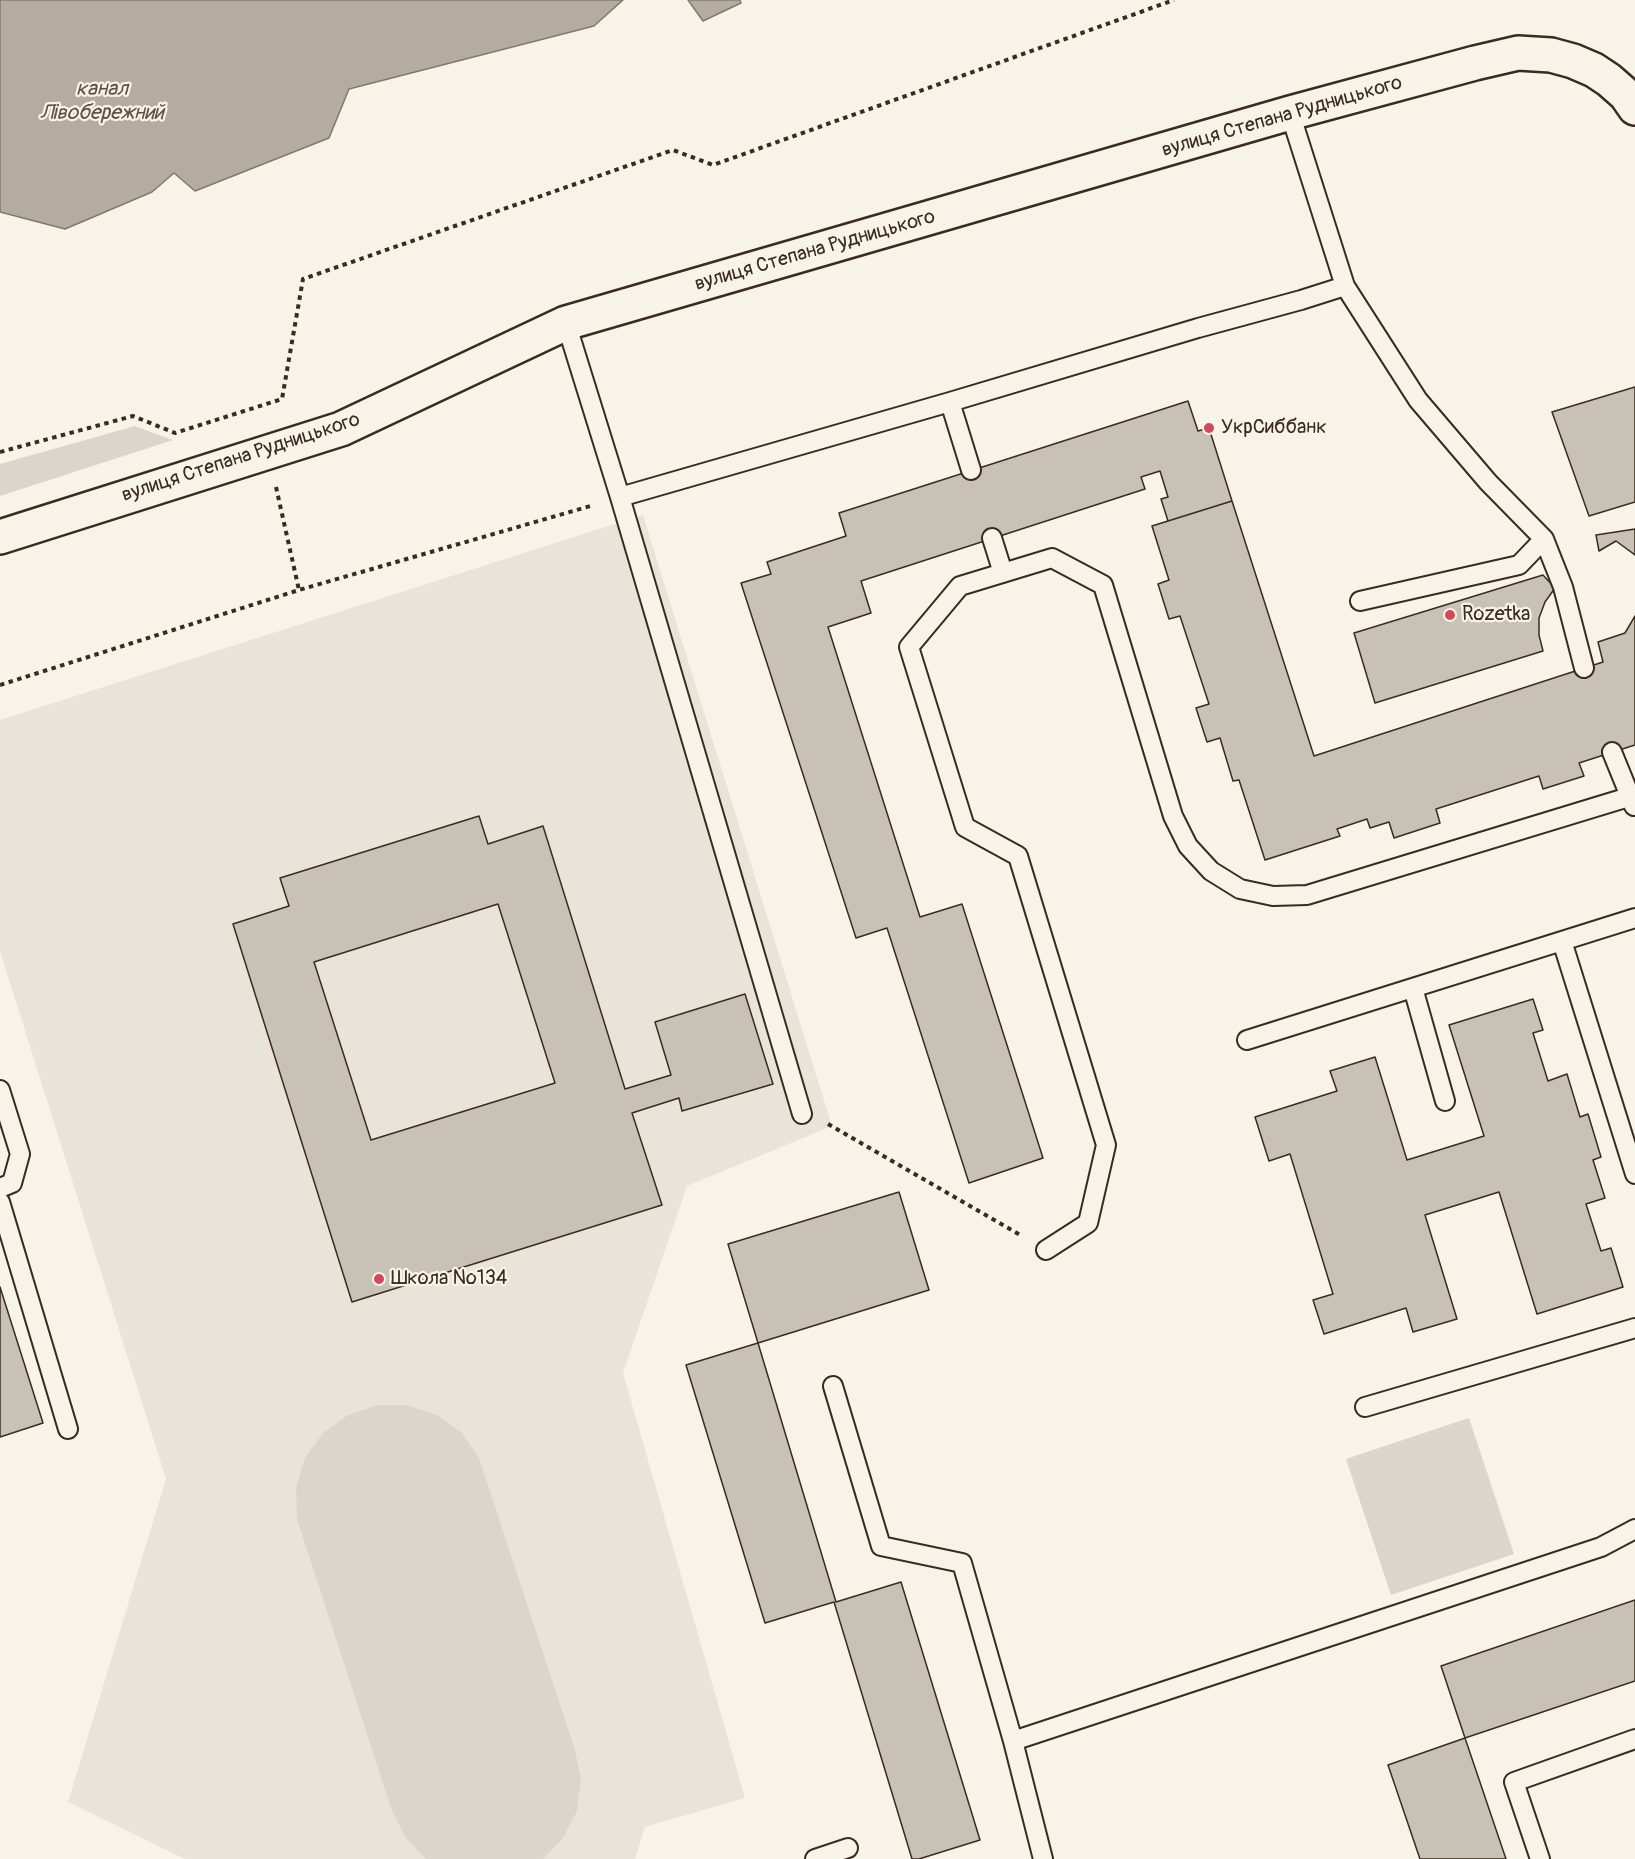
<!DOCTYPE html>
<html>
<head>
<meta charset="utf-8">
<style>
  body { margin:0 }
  canvas { display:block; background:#f7f3e8 }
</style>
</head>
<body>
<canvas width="1635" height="1859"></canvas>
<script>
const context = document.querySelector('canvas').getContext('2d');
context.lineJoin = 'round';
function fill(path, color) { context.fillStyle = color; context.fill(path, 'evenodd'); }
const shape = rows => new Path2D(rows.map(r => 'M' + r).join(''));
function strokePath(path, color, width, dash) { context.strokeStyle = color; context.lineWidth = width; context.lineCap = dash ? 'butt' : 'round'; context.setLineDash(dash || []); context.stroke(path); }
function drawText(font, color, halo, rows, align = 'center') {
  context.font = font + ' Pangolin,sans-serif'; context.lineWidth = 4.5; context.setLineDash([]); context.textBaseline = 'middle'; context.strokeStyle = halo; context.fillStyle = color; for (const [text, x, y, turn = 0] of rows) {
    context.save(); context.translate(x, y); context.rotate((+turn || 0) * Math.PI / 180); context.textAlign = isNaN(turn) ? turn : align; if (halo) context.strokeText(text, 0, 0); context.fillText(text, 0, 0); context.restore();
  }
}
fill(shape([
  [643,515,832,1126,687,1186,623,1373,745,1798,645,1827,635,1859,185,1859,68,1802,166,1479,0,951,0,720]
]), '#e9e4d9');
fill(shape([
  [135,426,173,440,0,496,0,464],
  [377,1405,407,1405,437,1415,462,1433,479,1458,575,1750,581,1780,577,1811,563,1838,543,1859,426,1859,406,1838,392,1811,297,1519,296,1488,305,1458,323,1433,348,1415],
  [1469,1418,1514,1554,1391,1595,1346,1459]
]), '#dbd6cb');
const water = shape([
  [0,0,623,0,594,26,349,89,329,138,195,191,174,173,152,192,65,229,0,212,0,0],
  [688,0,740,0,741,3,703,21,688,0]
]);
fill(water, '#b4aca0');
strokePath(water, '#84786c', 1.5);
const building = shape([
  [1635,387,1635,502,1589,516,1552,412,1635,387],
  [1188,401,1198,431,1209,428,1232,501,1168,521,1161,499,1168,497,1160,471,1141,477,1145,489,861,581,871,613,828,627,920,917,962,904,1043,1158,969,1183,887,928,856,938,741,583,771,574,767,562,846,536,839,513,1188,401],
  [1232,501,1314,756,1603,662,1598,642,1625,633,1635,616,1635,745,1579,763,1584,776,1543,789,1539,776,1436,809,1440,823,1394,838,1389,822,1370,828,1367,819,1337,829,1340,836,1265,860,1239,780,1233,781,1220,738,1207,742,1196,708,1209,704,1180,616,1169,619,1158,584,1169,580,1152,526,1232,501],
  [1635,529,1635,555,1616,541,1599,551,1596,535,1635,529],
  [1543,575,1555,588,1545,602,1539,618,1539,635,1543,651,1375,703,1354,633,1543,575],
  [479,816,488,844,543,826,625,1089,671,1075,655,1022,745,994,773,1084,682,1111,679,1098,632,1113,662,1205,352,1302,233,924,289,906,280,878,479,816],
  [498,904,555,1083,371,1140,314,962,498,904],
  [1533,999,1543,1030,1533,1033,1548,1081,1567,1074,1580,1117,1588,1114,1601,1157,1593,1160,1605,1198,1586,1204,1601,1251,1611,1248,1623,1287,1537,1314,1499,1192,1425,1215,1457,1319,1413,1332,1406,1308,1324,1334,1313,1300,1333,1294,1290,1154,1269,1161,1255,1117,1337,1091,1330,1071,1375,1057,1407,1160,1484,1136,1449,1025,1533,999],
  [899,1192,929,1290,758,1343,728,1244,899,1192],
  [0,1287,43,1423,0,1437,0,1287],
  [758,1343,836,1602,901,1582,980,1840,919,1859,912,1859,834,1602,765,1623,686,1365,758,1343],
  [1635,1600,1635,1681,1465,1738,1441,1666,1635,1600],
  [1465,1738,1506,1859,1420,1859,1388,1765,1465,1738]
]);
fill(building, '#c8c1b6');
strokePath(building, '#3b2a1e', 1.5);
const service = shape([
  [1290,113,1345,286,1418,400,1488,482,1544,539,1563,587,1584,668],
  [566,323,620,497,802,1114],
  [950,402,971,470],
  [620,497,950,402,1198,328,1301,300,1345,286],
  [992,538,1003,573],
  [1360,601,1519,565,1544,539],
  [1612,752,1634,806],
  [1562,941,1635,1174],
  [1413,988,1445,1101],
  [1247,1040,1635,918],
  [0,1090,20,1154,12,1183,0,1188],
  [0,1202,68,1429],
  [1046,1250,1088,1223,1106,1145,1018,856,965,827,909,647,960,586,1052,558,1103,585,1173,816,1188,846,1211,871,1240,889,1273,896,1307,895,1635,795],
  [833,1386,881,1546,962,1563,1013,1741,1043,1859],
  [1365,1407,1635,1328],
  [1013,1741,1601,1547,1635,1529],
  [815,1859,848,1848],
  [1540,1859,1514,1782,1635,1739]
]);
const tertiary = shape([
  [0,537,341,429,566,323,1290,113,1475,63,1518,53,1551,55,1573,61,1594,70,1609,80,1626,95,1635,108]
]);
strokePath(service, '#3b2a1e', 22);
strokePath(tertiary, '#3b2a1e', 38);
strokePath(shape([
  [0,452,133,416,175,433,282,399,303,279,673,150,713,165,1174,0],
  [276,487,299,590],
  [0,685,299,590,594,505],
  [828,1124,1022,1236]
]), '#3b2a1e', 4, [4.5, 4.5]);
strokePath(service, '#f7f3e8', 18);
strokePath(tertiary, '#f7f3e8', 33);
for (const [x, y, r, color] of [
  [1209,428,6,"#d1495b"],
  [1450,615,6,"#d1495b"],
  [379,1279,6,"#d1495b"]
]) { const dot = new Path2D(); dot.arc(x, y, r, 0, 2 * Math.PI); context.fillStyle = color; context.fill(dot); strokePath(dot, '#f7f3e8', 2); }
drawText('20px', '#3b2a1e', '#f7f3e8', [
  ["вулиця Степана Рудницького",1282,117,-16],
  ["вулиця Степана Рудницького",815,251,-16],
  ["вулиця Степана Рудницького",241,458,-18]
]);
drawText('20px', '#3b2a1e', '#f7f3e8', [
  ["УкрСиббанк",1221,428],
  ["Rozetka",1462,615],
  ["Школа №134",391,1279]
], 'left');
drawText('italic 21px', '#5f5145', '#f7f3e8', [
  ["канал",102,90],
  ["Лівобережний",102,114]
]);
</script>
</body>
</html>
